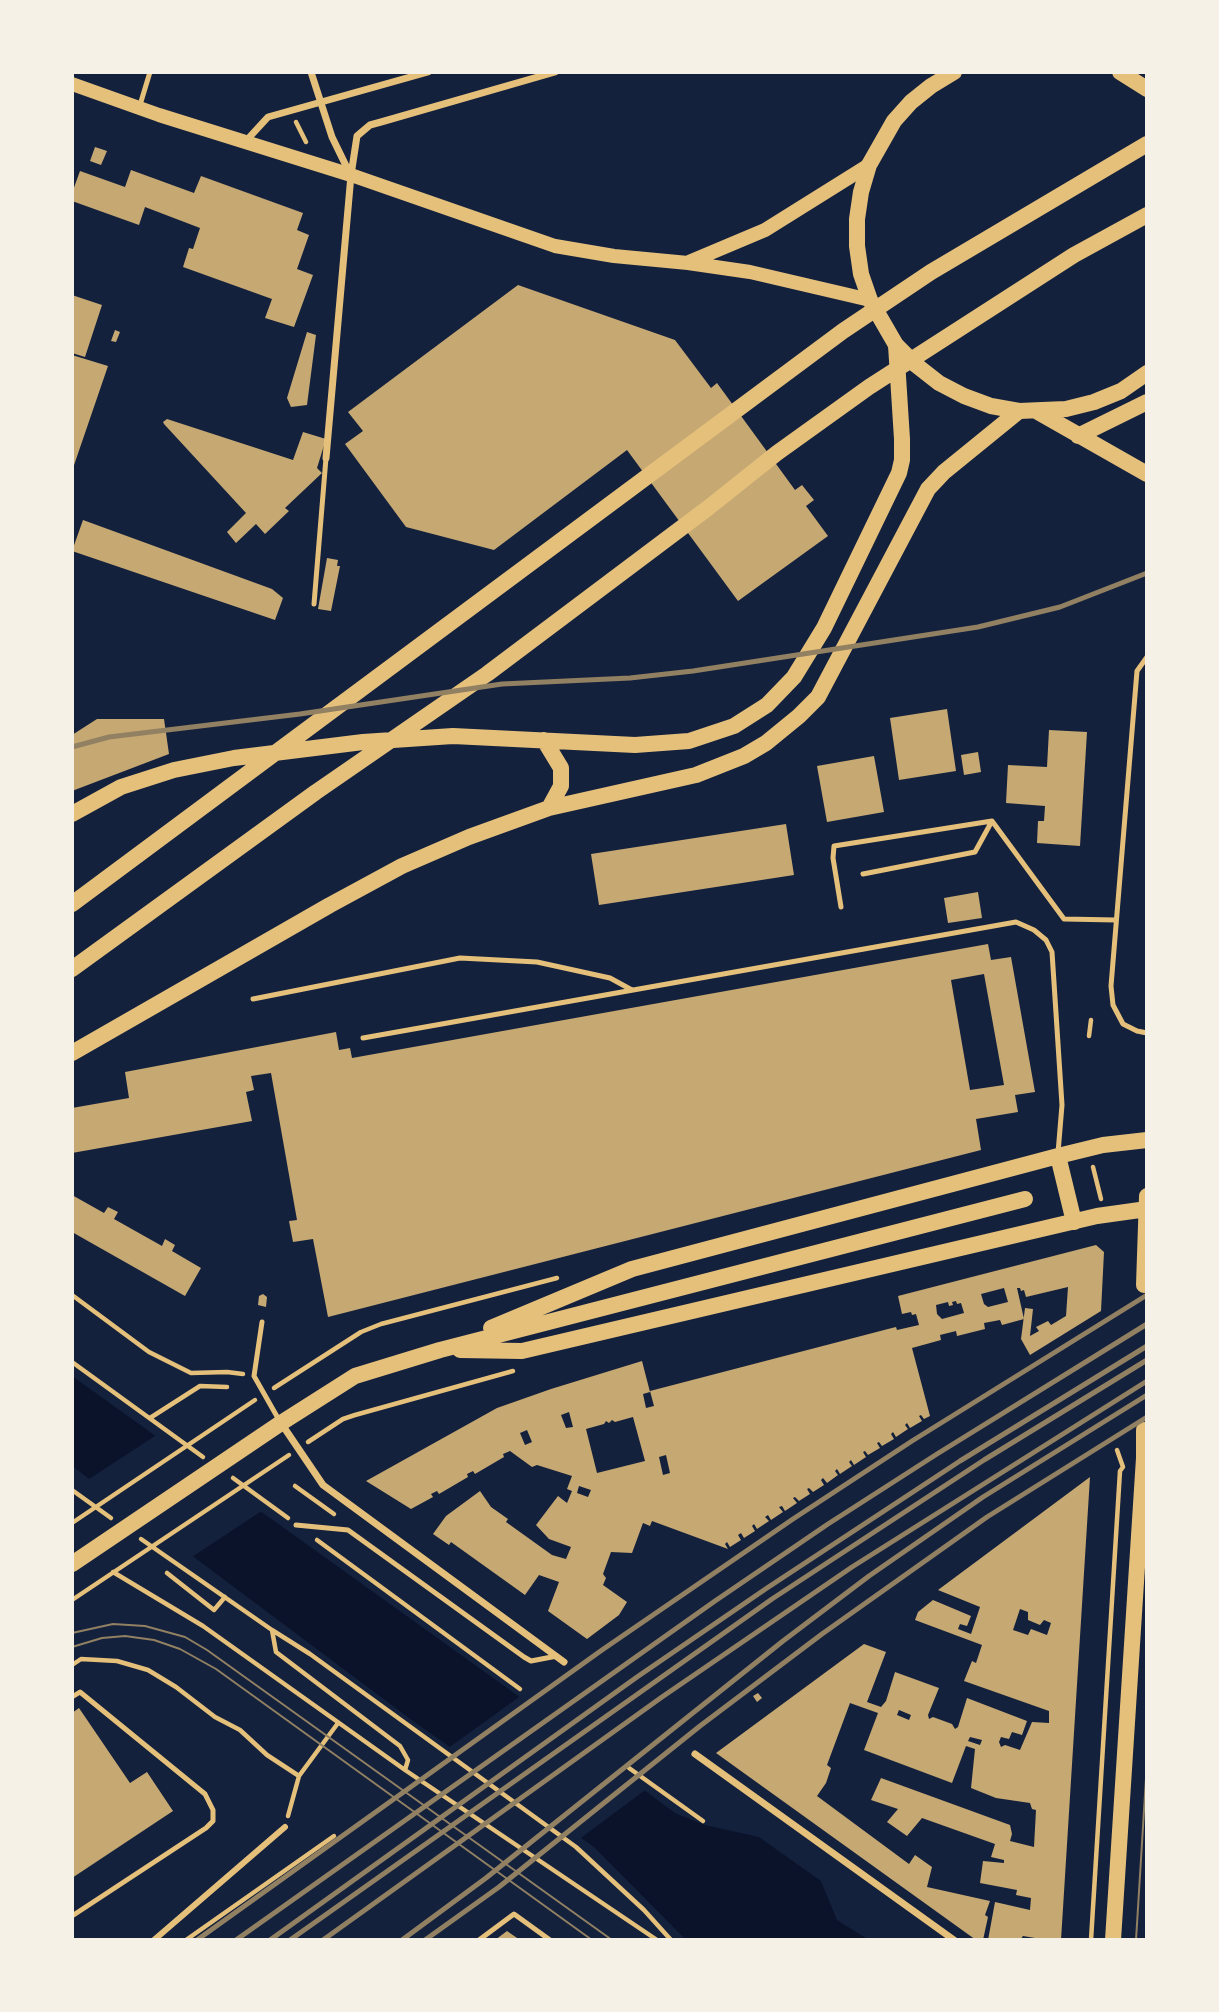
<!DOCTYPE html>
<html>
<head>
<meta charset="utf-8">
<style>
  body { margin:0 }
  #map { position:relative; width:1219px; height:2012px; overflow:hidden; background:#14213d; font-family:"Alegreya Sans",sans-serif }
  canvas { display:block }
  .frame { position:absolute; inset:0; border:74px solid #f6f1e7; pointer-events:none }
</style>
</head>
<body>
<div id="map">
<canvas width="1219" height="2012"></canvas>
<div class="frame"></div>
</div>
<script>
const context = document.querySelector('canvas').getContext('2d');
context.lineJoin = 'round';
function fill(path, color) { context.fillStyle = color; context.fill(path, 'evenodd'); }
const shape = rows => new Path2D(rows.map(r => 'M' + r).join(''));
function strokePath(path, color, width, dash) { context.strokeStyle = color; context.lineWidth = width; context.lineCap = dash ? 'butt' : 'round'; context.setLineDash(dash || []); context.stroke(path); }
fill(shape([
  [72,1376,510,1690,675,1813,705,1825,759,1837,821,1881,837,1920,869,1940,686,1940,594,1847,417,1724,72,1466]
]), '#0b132b');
fill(shape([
  [158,1434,263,1510,189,1559,86,1481],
  [522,1695,644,1784,648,1788,578,1840,447,1749]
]), '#14213d');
fill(shape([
  [95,147,107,151,101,165,90,161],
  [131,170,194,193,201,176,303,213,297,230,309,235,297,269,313,275,294,327,265,318,272,299,183,267,189,248,193,249,200,228,145,207,139,225,72,201,72,193,80,171,125,187],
  [518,285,675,340,711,388,717,383,795,490,802,485,814,500,806,506,828,536,738,601,627,450,494,550,406,527,345,444,363,431,348,412],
  [72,295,102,305,85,357,72,353],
  [115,330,120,332,116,342,111,341],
  [307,332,316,335,307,405,291,407,287,398],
  [72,355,108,366,72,471],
  [167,419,293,460,303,432,326,439,317,468,322,473,285,508,289,511,265,534,256,524,236,543,227,532,246,513,164,424,163,422],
  [83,520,272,589,283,598,275,620,72,551],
  [327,558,338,560,337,566,340,566,331,611,318,609],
  [947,709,956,771,899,780,890,718],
  [97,719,164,719,169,754,72,791,72,735],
  [1049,730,1087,732,1080,846,1037,843,1038,821,1044,821,1045,806,1006,803,1008,765,1047,767],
  [978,752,981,772,964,775,961,755],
  [874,756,884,812,827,822,817,766],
  [786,824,794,875,599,905,591,854],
  [978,892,982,918,948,923,944,898],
  [988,944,991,960,1011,957,1035,1092,1015,1095,1018,1112,976,1119,981,1150,328,1317,313,1239,293,1242,289,1221,297,1220,271,1073,251,1076,254,1090,246,1092,252,1121,72,1153,72,1108,129,1098,125,1072,336,1032,339,1050,350,1048,352,1058],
  [984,974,1004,1085,970,1090,951,980],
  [72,1195,104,1213,108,1207,118,1212,114,1219,162,1246,165,1239,175,1245,172,1251,201,1268,185,1296,72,1232],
  [1096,1245,1104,1252,1101,1311,1030,1355,1021,1339,1025,1308,1033,1309,1030,1336,1039,1331,1036,1327,1048,1321,1051,1325,1066,1316,1068,1287,1026,1297,1024,1290,1021,1291,1020,1288,1017,1288,1024,1319,1002,1325,1000,1320,984,1323,985,1329,957,1336,956,1331,940,1335,941,1340,912,1348,930,1416,924,1419,921,1415,919,1416,922,1421,910,1428,907,1423,905,1425,908,1429,896,1437,893,1432,891,1434,894,1439,882,1446,879,1442,877,1443,880,1448,868,1455,865,1451,863,1452,866,1457,854,1465,851,1460,849,1462,852,1466,840,1474,837,1469,835,1471,838,1475,827,1483,823,1478,821,1480,824,1485,813,1492,809,1488,807,1489,810,1494,799,1501,795,1497,793,1498,797,1503,785,1511,782,1506,779,1507,783,1512,771,1520,768,1515,765,1517,769,1521,757,1529,754,1524,752,1526,755,1531,744,1538,741,1533,738,1535,741,1540,730,1547,727,1542,725,1544,728,1549,652,1521,650,1526,643,1523,632,1553,611,1552,603,1574,606,1578,603,1585,627,1602,619,1615,587,1639,548,1611,559,1582,539,1575,525,1595,451,1542,449,1545,433,1534,446,1516,480,1491,491,1507,508,1519,506,1522,552,1555,566,1559,571,1547,549,1539,536,1525,558,1496,567,1503,572,1491,567,1489,572,1476,537,1465,532,1467,510,1451,503,1454,504,1457,475,1474,473,1471,467,1474,468,1477,439,1494,437,1491,431,1494,433,1497,411,1509,366,1481,497,1408,551,1389,642,1361,650,1392,643,1394,646,1408,654,1406,650,1391,888,1329,896,1327,897,1330,919,1325,916,1314,912,1315,911,1312,902,1314,898,1296],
  [1004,1288,1008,1302,988,1307,984,1304,981,1294],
  [956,1301,957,1304,961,1303,964,1313,942,1319,937,1314,936,1305,948,1302,949,1306,953,1305,952,1302],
  [569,1412,573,1427,566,1428,561,1415],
  [633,1417,645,1461,597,1473,586,1429,604,1424,606,1421,609,1423,612,1420,615,1422],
  [527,1430,532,1442,525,1445,520,1433],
  [666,1455,670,1473,663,1475,659,1457],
  [579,1486,591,1490,588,1497,577,1493],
  [263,1294,267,1297,266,1307,258,1305,259,1296],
  [1090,1477,1061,1940,1034,1940,1035,1938,1023,1936,1020,1940,988,1940,995,1902,1030,1910,1031,1898,1016,1895,1017,1890,980,1883,983,1861,1004,1863,1004,1860,991,1857,995,1844,922,1818,907,1836,887,1822,898,1809,871,1800,881,1778,1010,1825,1012,1834,1010,1841,1034,1847,1036,1810,1032,1809,1030,1803,996,1798,971,1788,975,1749,966,1746,952,1783,864,1750,878,1713,850,1703,827,1765,831,1768,826,1783,817,1796,909,1864,915,1855,932,1867,927,1887,990,1901,985,1915,988,1917,983,1940,976,1940,716,1753,864,1644,886,1652,867,1702,881,1707,886,1701,895,1672,939,1688,928,1715,929,1719,933,1717,952,1724,955,1729,958,1727,967,1698,1027,1721,1022,1735,1012,1732,1009,1739,1001,1737,999,1742,1001,1747,1005,1745,1020,1750,1032,1722,1049,1723,1049,1711,964,1681,972,1661,976,1663,982,1645,915,1620,918,1612,933,1600,971,1616,967,1626,960,1624,958,1629,971,1634,980,1607,938,1590],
  [1020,1609,1028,1612,1028,1620,1040,1625,1044,1620,1051,1623,1047,1635,1031,1629,1028,1635,1013,1630],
  [899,1710,911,1715,909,1720,897,1715],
  [970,1737,982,1740,980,1745,968,1741],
  [758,1693,762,1698,757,1702,753,1696],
  [79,1708,130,1783,147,1772,173,1811,72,1878,72,1713],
  [507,1931,520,1940,495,1940]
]), '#c6a872');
strokePath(shape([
  [296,122,306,142],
  [1089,1036,1091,1020],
  [1093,1167,1101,1199],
  [72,1295,149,1352,191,1373,227,1372,243,1374],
  [72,1362,203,1457],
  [274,1388,361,1332,381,1324,557,1278],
  [150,1418,200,1386,227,1387],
  [308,1442,343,1419,355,1415,513,1371],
  [233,1478,288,1518],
  [295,1486,334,1514],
  [72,1490,111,1518],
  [72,1523,255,1400],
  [141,1539,272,1630,310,1654,576,1847,644,1910,671,1940],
  [317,1540,520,1689],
  [113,1572,203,1626,405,1770,657,1940],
  [167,1573,214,1610,225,1597],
  [72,1600,289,1455],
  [272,1630,276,1652,400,1746,408,1760,405,1770],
  [72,1665,81,1659,117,1661,148,1670,176,1687,215,1717,240,1730,267,1755,299,1776],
  [629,1768,703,1821],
  [288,1816,299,1776,338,1723],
  [186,1940,334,1836],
  [1091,1940,1120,1471,1123,1467,1117,1450]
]), '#e5c07b', 4.5);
strokePath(shape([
  [140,105,150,72],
  [314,604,326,458],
  [1147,657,1137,671,1111,986,1113,1005,1123,1024,1137,1031,1147,1033],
  [863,874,975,852,992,821],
  [841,907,833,858,834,846,992,821,1064,919,1116,920],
  [253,999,460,958,537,962,610,978,632,990],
  [363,1038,1016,922,1034,930,1046,940,1052,952,1062,1105,1058,1153],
  [262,1322,254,1376,279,1420],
  [296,1525,348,1530,524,1657,531,1661,557,1656],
  [72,1697,80,1692,205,1794,213,1810,213,1821,206,1828,72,1916],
  [479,1940,514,1914,550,1940]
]), '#e5c07b', 5);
strokePath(shape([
  [154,1940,285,1827]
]), '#e5c07b', 6);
strokePath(shape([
  [311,72,332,137,350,174],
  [245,142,268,117,428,72],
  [326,458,351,175,357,136,370,125,381,122,555,72],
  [281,1423,323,1485,564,1662],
  [695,1754,954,1940]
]), '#e5c07b', 7);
strokePath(shape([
  [72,84,159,115,351,175,555,246,614,256,688,263,750,272,870,300],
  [689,262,765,230,869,165]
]), '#e5c07b', 14);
strokePath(shape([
  [954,72,931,86,911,102,894,121,869,165,861,192,857,219,857,246,861,274,870,300,896,345,916,365,939,383,964,396,991,406,1019,411,1066,409,1094,402,1121,391,1147,373],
  [1120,72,1147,89],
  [1038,412,1147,474],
  [1078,436,1147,402],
  [1058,1156,1074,1222],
  [1144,1285,1147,1196],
  [491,1328,632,1269,1058,1156,1103,1145,1147,1140],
  [460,1350,522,1351,1097,1216,1147,1209],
  [72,1564,281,1423,355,1376,440,1350,1025,1199],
  [1113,1940,1144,1458,1144,1430]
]), '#e5c07b', 16);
strokePath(shape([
  [544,740,561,768,561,786,549,808],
  [72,814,121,787,174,770,234,758,363,742,453,736,635,745,689,741,734,726,767,705,794,677,824,628,899,473,902,460,902,439,896,345],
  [72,904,843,331,931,272,1147,144],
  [72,969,316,792,487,674,708,508,777,453,869,387,1074,255,1147,215],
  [72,1053,330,905,402,866,469,837,549,808,696,775,744,756,766,743,799,716,818,697,928,489,944,472,1019,411]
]), '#e5c07b', 16);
strokePath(shape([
  [72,1633,113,1624,145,1626,185,1637,207,1650,612,1940],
  [72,1647,102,1638,125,1636,154,1640,180,1649,216,1669,592,1940],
  [1136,1940,1147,1762],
  [1147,1940,1147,1938]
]), '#918062', 2);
strokePath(shape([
  [72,747,109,737,300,714,502,684,630,678,693,671,978,627,1060,607,1147,573],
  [197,1940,602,1650,793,1519,912,1441,1147,1295],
  [236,1940,715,1601,828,1524,937,1454,1147,1324],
  [270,1940,637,1677,767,1588,960,1461,1147,1346],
  [290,1940,772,1599,984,1460,1147,1360],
  [323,1940,662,1697,852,1567,1147,1381],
  [402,1940,486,1878,783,1641,869,1576,983,1497,1147,1395],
  [425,1940,499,1887,700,1726,822,1634,987,1517,1147,1417]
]), '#918062', 5);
</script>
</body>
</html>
